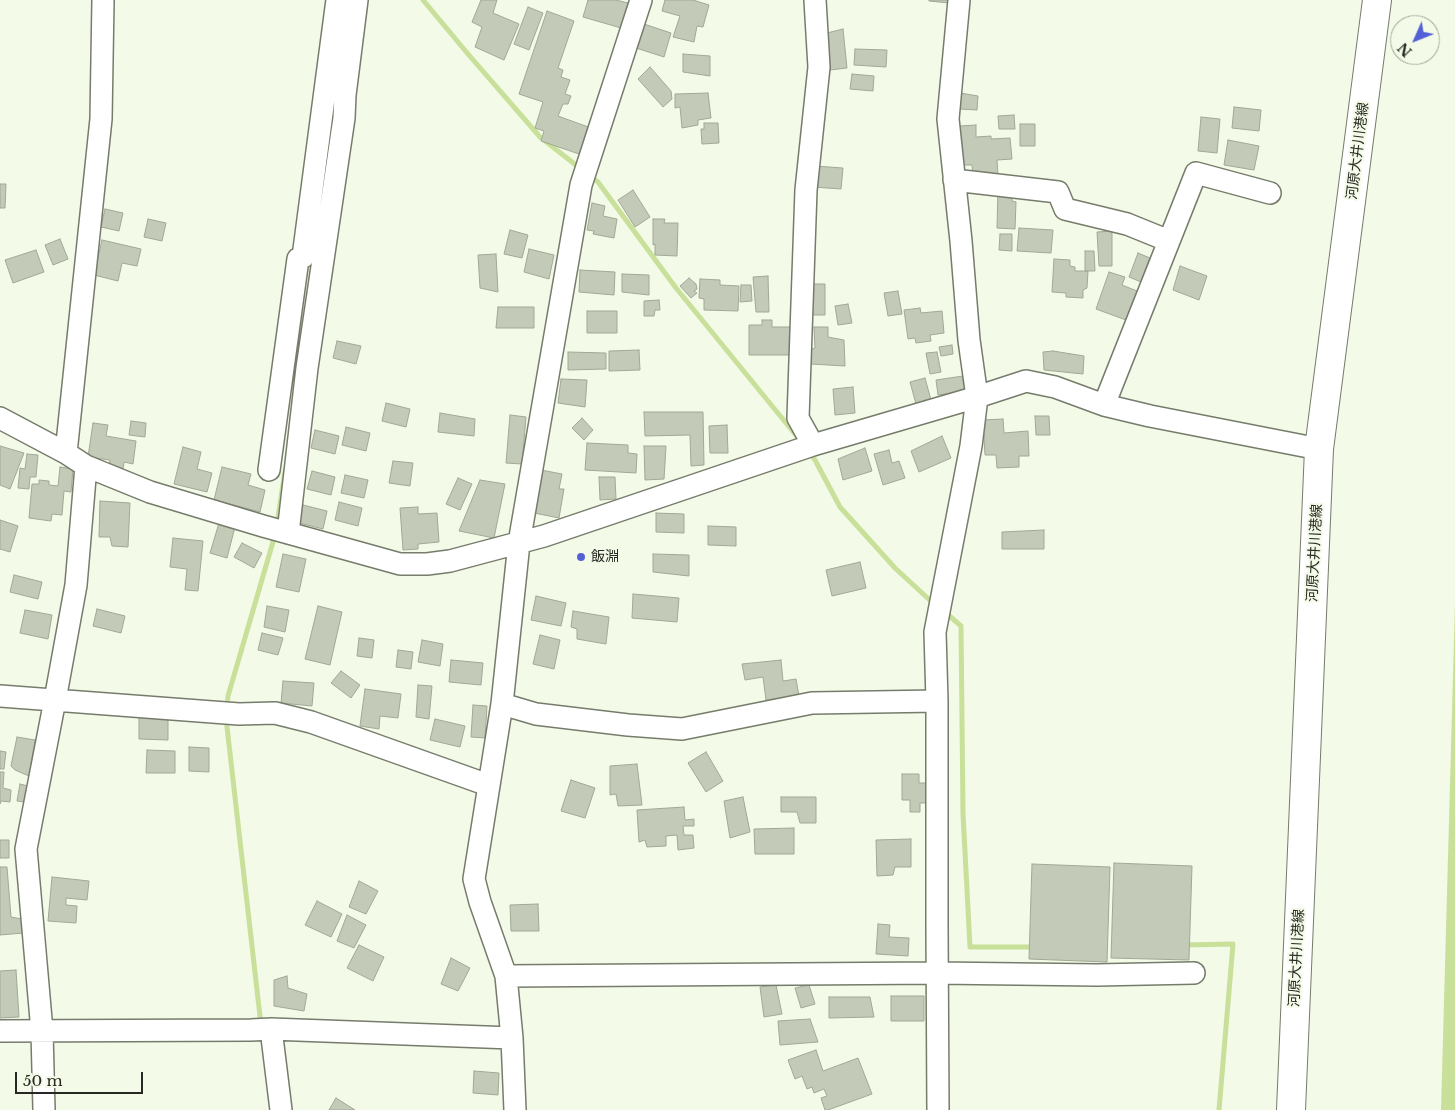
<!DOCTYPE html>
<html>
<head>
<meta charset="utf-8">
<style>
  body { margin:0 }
  #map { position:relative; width:1455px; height:1110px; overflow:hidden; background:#f3fae7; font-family:"Libre Baskerville",serif }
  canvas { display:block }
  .north { position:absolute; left:1390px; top:15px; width:50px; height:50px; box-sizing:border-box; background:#f3fae7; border:1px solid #a1a698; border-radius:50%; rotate:226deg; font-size:14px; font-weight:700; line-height:20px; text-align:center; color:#262821 }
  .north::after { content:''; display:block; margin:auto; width:18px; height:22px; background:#5360d6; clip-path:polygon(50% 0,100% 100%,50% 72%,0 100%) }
  .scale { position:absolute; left:15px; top:1072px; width:128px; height:22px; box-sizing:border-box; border:2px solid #262821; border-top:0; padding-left:6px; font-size:15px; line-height:18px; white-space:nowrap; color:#262821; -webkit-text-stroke:4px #f3fae7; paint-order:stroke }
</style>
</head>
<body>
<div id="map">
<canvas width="1455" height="1110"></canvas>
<div class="north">N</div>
<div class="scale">50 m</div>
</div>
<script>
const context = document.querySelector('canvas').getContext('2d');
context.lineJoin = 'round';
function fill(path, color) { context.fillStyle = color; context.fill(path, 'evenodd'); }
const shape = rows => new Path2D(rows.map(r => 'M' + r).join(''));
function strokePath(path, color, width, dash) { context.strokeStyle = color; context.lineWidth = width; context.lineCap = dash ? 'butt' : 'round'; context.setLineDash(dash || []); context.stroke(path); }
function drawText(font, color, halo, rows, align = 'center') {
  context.font = font + ' "Libre Baskerville","Noto Sans JP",serif'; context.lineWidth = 4; context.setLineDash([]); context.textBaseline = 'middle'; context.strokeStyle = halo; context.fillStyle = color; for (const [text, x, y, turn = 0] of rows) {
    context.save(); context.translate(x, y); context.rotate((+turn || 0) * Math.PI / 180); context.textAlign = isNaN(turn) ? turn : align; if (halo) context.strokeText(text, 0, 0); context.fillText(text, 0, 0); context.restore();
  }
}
fill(shape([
  [1455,604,1455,1110,1441,1110]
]), '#c8e09a');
strokePath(shape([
  [423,0,468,54,540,137,581,169],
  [590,176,598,182,676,288,799,439],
  [809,452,815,460,840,507,895,568,934,604],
  [277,524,285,471],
  [945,612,961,626,963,814,970,947,1036,947],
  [227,707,228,696,275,535],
  [227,718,227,727,261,1025],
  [1185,945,1233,944,1219,1110]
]), '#c8e09a', 5);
const building = shape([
  [481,0,497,0,493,13,519,24,504,60,475,47,482,27,472,22,481,0],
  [588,0,616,0,628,3,621,28,583,17,588,0],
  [665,0,693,0,709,5,703,27,697,26,694,42,673,37,680,16,662,11,665,0],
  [929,0,950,0,949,3,929,1,929,0],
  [528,7,543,13,529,50,514,44,528,7],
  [547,11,574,21,558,68,563,70,561,77,570,80,565,94,571,96,568,104,563,104,558,116,591,128,582,155,541,141,544,131,535,128,543,102,519,94,547,11],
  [644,24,671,33,664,57,636,48,644,24],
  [843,29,847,68,830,70,827,33,843,29],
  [855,49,887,50,886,67,854,65,855,49],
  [683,54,710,56,710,76,683,72,683,54],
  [650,67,671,91,672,99,663,107,638,79,650,67],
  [852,74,874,76,873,91,850,89,852,74],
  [708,93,711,118,698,120,698,125,682,128,680,107,675,108,675,94,708,93],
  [960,93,978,96,977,110,960,109,960,93],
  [1234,107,1261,110,1259,131,1232,128,1234,107],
  [1014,115,1015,129,999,129,998,116,1014,115],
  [1201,117,1220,119,1217,153,1198,151,1201,117],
  [704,123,718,123,719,143,702,144,701,129,704,129,704,123],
  [1020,124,1035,124,1035,146,1020,146,1020,124],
  [976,125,976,137,991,136,991,139,1010,138,1012,159,997,160,998,175,973,176,972,165,963,165,960,126,976,125],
  [1228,140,1259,146,1254,170,1224,165,1228,140],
  [815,166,843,168,841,189,813,187,815,166],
  [0,184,6,184,5,208,0,208,0,184],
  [998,189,1012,190,1012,201,1016,202,1015,229,997,228,998,189],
  [633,190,650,217,635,227,618,200,633,190],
  [592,203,605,206,603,216,617,219,614,238,593,234,594,231,587,230,592,203],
  [105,209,123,213,119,231,101,227,105,209],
  [148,219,166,223,162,241,144,237,148,219],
  [653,219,665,219,664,223,678,223,677,256,655,255,655,244,653,245,653,219],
  [1019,228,1053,230,1051,253,1017,251,1019,228],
  [510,230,528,235,522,258,504,254,510,230],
  [1112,231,1112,266,1099,266,1097,232,1112,231],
  [1000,234,1012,234,1012,251,999,250,1000,234],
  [60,239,68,259,53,265,45,245,60,239],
  [102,240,141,249,137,266,122,263,118,281,94,275,102,240],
  [529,249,554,255,549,279,524,272,529,249],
  [36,250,44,272,13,283,5,260,36,250],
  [1085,251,1094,251,1095,271,1085,271,1085,251],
  [1138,253,1150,258,1141,282,1129,277,1138,253],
  [496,254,498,292,480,288,478,255,496,254],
  [1054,259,1070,260,1070,266,1075,267,1075,271,1088,271,1087,288,1083,290,1083,298,1066,297,1066,293,1052,292,1054,259],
  [1180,266,1207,276,1199,300,1173,290,1180,266],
  [580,270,615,272,614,295,579,292,580,270],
  [1109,272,1125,277,1122,285,1137,291,1126,320,1096,309,1109,272],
  [622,274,649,275,649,295,622,292,622,274],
  [768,276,769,312,756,312,753,277,768,276],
  [689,278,696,284,697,289,694,291,697,293,691,298,680,286,689,278],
  [700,279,720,280,720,285,739,286,738,311,704,310,704,299,699,298,700,279],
  [810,284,825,284,825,315,810,315,810,284],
  [741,285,751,285,752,301,740,302,741,285],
  [898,291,902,314,888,316,884,293,898,291],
  [659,300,660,310,655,310,654,316,644,316,644,301,659,300],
  [848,304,852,323,838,325,835,306,848,304],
  [498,307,534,307,534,328,496,328,498,307],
  [920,308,921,313,942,311,944,333,930,335,931,341,916,343,915,338,908,339,904,310,920,308],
  [587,311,617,311,617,333,587,333,587,311],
  [762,320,772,320,772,327,791,327,791,355,749,355,749,325,762,325,762,320],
  [814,327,828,327,828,337,844,340,845,366,811,364,810,350,815,348,814,327],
  [337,341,361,346,356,364,333,358,337,341],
  [952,345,953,354,941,356,939,347,952,345],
  [639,350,640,370,609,371,609,351,639,350],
  [1053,351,1084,356,1083,374,1044,370,1043,352,1053,351],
  [568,352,606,353,606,369,568,370,568,352],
  [937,352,941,372,930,374,926,353,937,352],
  [963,376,965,391,938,395,936,380,963,376],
  [925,378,931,400,916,404,910,382,925,378],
  [561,379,587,380,585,407,558,403,561,379],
  [853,387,855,413,835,415,833,389,853,387],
  [386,403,410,409,406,427,382,421,386,403],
  [644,412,703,412,704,465,691,466,690,435,645,436,644,412],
  [440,413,475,419,474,436,438,432,440,413],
  [510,415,526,417,522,464,506,463,510,415],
  [1035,416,1049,416,1050,435,1036,435,1035,416],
  [582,418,593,430,584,440,572,428,582,418],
  [1003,419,1004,433,1028,431,1029,456,1019,456,1019,467,997,468,996,455,985,455,983,420,1003,419],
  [131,421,146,423,145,437,129,435,131,421],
  [93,423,108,425,106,436,136,441,133,464,124,462,123,469,109,467,110,460,88,457,93,423],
  [727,425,728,453,710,453,709,426,727,425],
  [346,427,370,433,366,451,342,445,346,427],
  [315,430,339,436,335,454,311,448,315,430],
  [942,436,951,458,919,472,911,451,942,436],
  [587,443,628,445,628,453,637,454,636,473,585,470,587,443],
  [0,446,24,453,10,489,0,485,0,446],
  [644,446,666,446,664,479,645,480,644,446],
  [183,447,201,452,197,469,212,473,207,492,174,484,183,447],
  [865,448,872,471,843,480,838,459,865,448],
  [889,450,892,463,899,461,905,478,883,485,874,454,889,450],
  [27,454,38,455,36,477,30,477,29,489,18,488,20,468,25,469,27,454],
  [393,461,413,463,410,486,389,483,393,461],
  [60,467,73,469,71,492,64,491,62,515,52,514,51,521,29,518,32,484,39,484,39,480,49,481,49,485,58,486,60,467],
  [222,467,251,474,248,485,265,490,260,512,214,500,222,467],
  [541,470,562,474,559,489,564,489,559,518,534,513,541,470],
  [312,471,335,477,331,495,307,489,312,471],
  [345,475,368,480,364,498,341,493,345,475],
  [599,477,615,477,616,499,600,500,599,477],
  [458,478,472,484,460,510,446,504,458,478],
  [480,480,505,484,494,538,459,531,480,480],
  [100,501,130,503,128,547,112,546,110,537,99,537,100,501],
  [339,502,362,508,358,526,335,520,339,502],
  [303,505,327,511,323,529,299,523,303,505],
  [418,507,418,514,437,513,439,542,418,544,418,549,403,550,400,508,418,507],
  [656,513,684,514,684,533,656,532,656,513],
  [0,520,18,526,10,552,0,549,0,520],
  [219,523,235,527,227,558,210,553,219,523],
  [708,526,736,527,736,546,708,545,708,526],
  [1044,530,1044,549,1002,549,1002,532,1044,530],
  [173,538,203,541,198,591,185,590,187,569,170,567,173,538],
  [242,543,262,553,254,568,234,557,242,543],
  [283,554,306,559,299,592,276,587,283,554],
  [653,554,689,555,689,576,653,572,653,554],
  [860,562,866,588,832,596,826,570,860,562],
  [14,575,42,582,38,599,10,592,14,575],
  [633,594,679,598,677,622,632,618,633,594],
  [536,596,566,603,561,626,531,620,536,596],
  [267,606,289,610,285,632,264,627,267,606],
  [318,606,342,612,330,665,305,659,318,606],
  [97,609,125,616,121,633,93,626,97,609],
  [25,610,52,615,48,639,20,633,25,610],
  [573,611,609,617,606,644,577,639,577,629,571,627,573,611],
  [262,633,283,638,278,655,258,650,262,633],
  [540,635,560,640,554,669,533,664,540,635],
  [359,638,374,640,372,658,357,656,359,638],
  [422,640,443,644,440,666,418,662,422,640],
  [398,650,413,652,411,669,396,667,398,650],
  [451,660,483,663,481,685,449,682,451,660],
  [781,660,783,681,796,679,799,696,766,700,763,677,745,680,742,664,781,660],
  [341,671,360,685,351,698,331,683,341,671],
  [283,681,314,683,312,706,281,703,283,681],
  [418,685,432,686,429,719,416,717,418,685],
  [365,689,401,694,398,718,380,716,379,729,360,726,365,689],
  [473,705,487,706,485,738,471,737,473,705],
  [139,717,168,717,168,740,139,739,139,717],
  [435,719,465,726,460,747,430,740,435,719],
  [17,737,35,740,29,776,15,770,11,766,17,737],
  [189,747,209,748,209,772,189,771,189,747],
  [147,750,175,751,175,773,146,773,147,750],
  [0,751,6,752,4,769,0,769,0,751],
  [706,752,723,781,706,792,688,763,706,752],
  [637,764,642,805,618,806,616,794,610,795,610,766,637,764],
  [0,772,4,772,3,788,11,790,10,802,1,801,0,804,0,772],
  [902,774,919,774,919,783,928,783,928,803,920,803,920,812,910,812,910,800,902,800,902,774],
  [571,780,595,788,585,818,561,811,571,780],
  [20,784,28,786,25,802,17,801,20,784],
  [743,797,750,832,730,838,724,801,743,797],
  [781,797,816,797,816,823,800,823,797,812,781,812,781,797],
  [684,807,685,820,694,819,694,826,683,826,684,835,693,835,694,848,678,850,677,835,666,836,666,846,647,847,645,840,639,842,637,810,684,807],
  [794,828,794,854,755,854,754,829,794,828],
  [911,839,911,867,895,867,893,875,877,876,876,840,911,839],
  [0,840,9,840,9,858,0,858,0,840],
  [1114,863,1192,866,1189,960,1111,958,1114,863],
  [1032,864,1110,867,1107,962,1029,959,1032,864],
  [0,867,7,867,11,917,22,919,23,933,0,935,0,867],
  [52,877,89,881,87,900,66,898,66,905,77,906,76,923,48,921,52,877],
  [359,881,378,891,366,914,349,907,359,881],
  [317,901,342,914,331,937,305,925,317,901],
  [538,904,539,931,511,931,510,905,538,904],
  [347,915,366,925,354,948,337,941,347,915],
  [878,924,890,925,889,937,909,938,908,956,876,954,878,924],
  [359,945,384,957,373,981,347,968,359,945],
  [451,958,470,968,458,991,441,984,451,958],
  [16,970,19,1017,0,1018,0,971,16,970],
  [287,976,288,988,307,994,304,1011,274,1006,274,980,287,976],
  [776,985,782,1014,764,1017,760,987,776,985],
  [809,985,815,1004,801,1008,795,988,809,985],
  [891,996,924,996,924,1021,891,1021,891,996],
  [829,997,870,997,874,1017,829,1018,829,997],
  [810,1019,818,1042,780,1045,778,1021,810,1019],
  [816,1050,823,1071,858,1058,872,1094,828,1110,825,1110,821,1098,827,1096,824,1089,814,1093,812,1087,807,1089,802,1076,795,1079,788,1060,816,1050],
  [474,1071,499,1073,498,1095,473,1093,474,1071],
  [336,1098,355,1110,329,1110,336,1098]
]);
fill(building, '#c3cab7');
strokePath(building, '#a1a896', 1);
const minor = shape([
  [954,180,1058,192,1065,209,1127,224,1169,241],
  [1104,405,1196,173,1270,193],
  [0,418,66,453,86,466,150,492,263,526,400,564,427,564,450,561,544,536,813,445,977,397,1026,381,1055,387,1104,405,1150,416,1319,449],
  [813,445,798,418,806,190,819,67,815,0],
  [66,453,101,119,103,0],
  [269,470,298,259,303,257,337,0],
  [288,533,307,368,344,118,345,95,357,0],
  [0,696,239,714,275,713,311,722,488,785],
  [502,704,536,714,628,725,682,729,812,703,937,701],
  [506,976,937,973,1097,975,1194,973],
  [271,1029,281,1110],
  [0,1031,251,1030,271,1029,512,1038],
  [44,1110,42,1031,26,849,55,700,76,585,86,466],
  [515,1110,512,1038,506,976,480,902,474,879,502,704,519,543,581,185,641,0],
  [938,1110,937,929,937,701,935,632,971,446,977,397,969,340,961,241,948,119,959,0]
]);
const major = shape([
  [1291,1110,1319,449,1377,0]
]);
strokePath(minor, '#767c6b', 24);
strokePath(major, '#767c6b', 30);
strokePath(minor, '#fff', 21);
strokePath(major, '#fff', 28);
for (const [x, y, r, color] of [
  [581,557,5,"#5360d6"]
]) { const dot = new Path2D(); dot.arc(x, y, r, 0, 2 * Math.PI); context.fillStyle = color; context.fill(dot); strokePath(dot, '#f3fae7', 2); }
drawText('14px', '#262821', '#f3fae7', [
  ["河原大井川港線",1358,151,-83],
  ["河原大井川港線",1315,553,-87],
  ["河原大井川港線",1297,958,-87]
]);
drawText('14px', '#262821', '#f3fae7', [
  ["飯淵",591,557]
], 'left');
</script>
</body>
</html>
